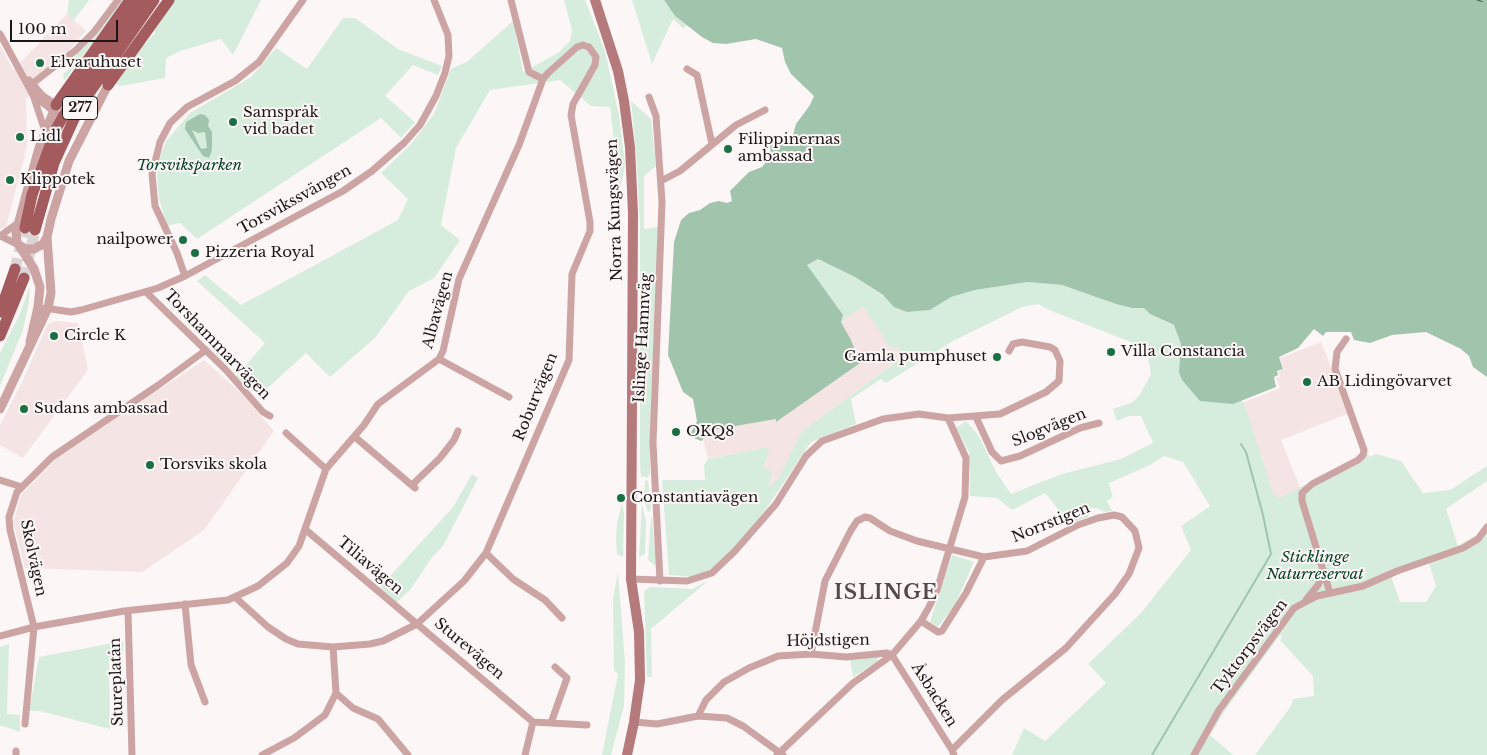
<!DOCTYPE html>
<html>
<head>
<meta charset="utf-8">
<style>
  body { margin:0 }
  #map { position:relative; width:1487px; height:755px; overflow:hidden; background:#fdf6f6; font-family:"Libre Baskerville",serif }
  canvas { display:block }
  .scale { position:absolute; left:10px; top:20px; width:108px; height:22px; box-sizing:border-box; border:2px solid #1c1717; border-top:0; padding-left:6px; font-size:15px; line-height:18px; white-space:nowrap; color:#1c1717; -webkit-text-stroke:4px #fdf6f6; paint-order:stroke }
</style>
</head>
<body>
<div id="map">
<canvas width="1487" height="755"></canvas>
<div class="scale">100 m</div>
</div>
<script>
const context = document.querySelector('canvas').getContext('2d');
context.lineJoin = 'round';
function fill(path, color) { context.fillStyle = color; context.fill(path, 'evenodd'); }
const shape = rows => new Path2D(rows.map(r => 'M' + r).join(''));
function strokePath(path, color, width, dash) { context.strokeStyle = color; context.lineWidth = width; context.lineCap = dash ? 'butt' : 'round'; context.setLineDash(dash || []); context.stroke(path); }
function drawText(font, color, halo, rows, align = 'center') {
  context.font = font + ' "Libre Baskerville",serif'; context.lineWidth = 4; context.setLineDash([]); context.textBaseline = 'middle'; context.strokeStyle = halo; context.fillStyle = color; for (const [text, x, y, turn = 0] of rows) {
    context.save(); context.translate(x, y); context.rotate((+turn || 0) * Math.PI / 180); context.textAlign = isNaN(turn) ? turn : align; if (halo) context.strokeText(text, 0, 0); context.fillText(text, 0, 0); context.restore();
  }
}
fill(shape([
  [67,14,86,31,26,99,27,147,6,227,0,229,0,45,13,70],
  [863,305,891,349,898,347,903,357,801,432,778,479,768,488,763,466,770,451,767,447,708,459,701,432,776,419,859,363,851,340,841,322],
  [56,321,78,323,88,370,23,458,0,445,0,425,22,382,45,330,48,324],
  [1321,342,1349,413,1281,440,1301,490,1275,500,1237,405,1280,388,1276,378,1280,376,1278,372,1284,369,1280,358],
  [204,360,242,394,274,431,204,530,142,572,25,568,13,522,21,495,57,458]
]), '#f4e4e4');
fill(shape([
  [69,0,89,0,74,20,67,14],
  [122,0,124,0,65,80,63,78,64,73,72,67,67,63,91,41],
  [174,0,261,0,233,55,221,39,180,51,166,58,165,78,120,86,116,84,137,52,155,33,155,28],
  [564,0,585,0,605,51,619,115,625,165,620,190,610,107,591,106,560,80,490,90,456,148,441,225,460,240,434,278,409,291,375,338,330,377,306,353,259,396,236,377,265,343,197,281,205,275,241,305,398,220,408,199,381,173,412,143,434,114,451,69,468,61,513,21,523,72,558,53,570,41,572,30],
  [632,0,664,0,675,16,686,25,684,29,673,19,652,64],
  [343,18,355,18,398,49,442,66,438,75,413,65,385,96,415,122,401,138,381,118,197,239,180,223,167,226,159,199,157,176,159,160,166,141,190,113,251,77,276,48,307,69],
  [631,101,651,119,656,166,644,176,644,229,658,227,651,401,650,474,647,478,641,476,640,466,640,224,636,151],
  [818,259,855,277,907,312,930,310,951,297,975,290,1027,282,1062,285,1116,304,1132,308,1144,308,1150,314,1175,326,1244,403,1274,496,1279,498,1368,453,1369,457,1376,454,1401,461,1423,493,1450,490,1487,466,1487,481,1446,509,1458,546,1477,535,1487,522,1487,755,1255,755,1291,706,1293,699,1314,696,1313,676,1280,640,1282,637,1280,635,1224,712,1210,735,1233,755,1012,755,1024,728,1045,741,1106,683,1088,664,1141,613,1191,550,1181,526,1210,506,1183,462,1164,456,1150,465,1109,483,1113,497,1107,501,1112,511,1104,512,1097,508,1091,508,1088,517,1070,524,1045,493,1012,510,997,498,970,496,969,452,956,428,966,421,979,436,996,472,1011,494,1062,474,1121,459,1153,443,1141,416,1129,416,1117,421,1113,409,1131,403,1139,396,1151,374,1146,348,1049,310,1038,304,1022,307,953,341,886,383,881,379,851,399,856,424,811,442,758,521,728,556,711,571,695,577,669,575,662,480,705,480,704,465,708,459,767,447,770,451,763,466,772,473,768,487,778,479,801,432,903,357,898,347,891,349,863,306,841,322,807,265],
  [1429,563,1436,586,1426,602,1400,602,1391,576],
  [30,286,29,303,23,330,0,386,0,353,19,316],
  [472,474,478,478,443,546,433,556,410,590,396,603,380,587,453,507],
  [648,480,651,509,648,512,644,500,645,481],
  [622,503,624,514,623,557,617,554,616,539,617,523],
  [642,504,646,521,645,554,639,557],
  [651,516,652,517,656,566,648,560],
  [952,555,974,562,955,605,938,627,930,622],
  [618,572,625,663,624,706,611,755,602,755,618,674,614,671,613,598],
  [709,580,651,629,652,677,647,677,644,591,650,587,692,589],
  [124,641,122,656,109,657,110,729,40,711,29,711,39,657],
  [9,644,7,714,20,715,20,732,0,725,0,647],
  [878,656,878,661,853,677,850,659]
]), '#d6eddd');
fill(shape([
  [664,0,1487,0,1487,377,1473,367,1469,356,1461,349,1426,332,1392,335,1370,343,1354,340,1351,332,1326,332,1323,336,1314,329,1298,348,1279,357,1283,369,1277,371,1278,375,1274,377,1276,387,1233,404,1200,401,1182,380,1179,372,1181,344,1174,325,1150,314,1144,308,1132,308,1116,304,1062,285,1027,282,975,290,951,297,930,310,907,312,894,307,883,295,855,277,818,259,807,265,843,315,841,322,851,340,860,363,776,422,776,419,701,432,703,440,701,441,689,436,697,421,693,399,683,392,668,355,674,242,681,220,689,213,700,210,710,203,719,201,727,203,732,201,730,191,749,172,762,167,771,156,770,146,792,138,796,124,810,105,814,96,791,74,785,62,782,48,756,39,726,44,713,43,702,37,675,16],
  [200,114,205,115,209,120,208,126,212,132,212,150,209,158,203,156,185,129,186,122],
  [192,130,198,133,205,132,207,148,201,149]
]), '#a1c4ac');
strokePath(shape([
  [1152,755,1271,554,1263,515,1246,452,1241,444]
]), '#a1c4ac', 2);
strokePath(shape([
  [1477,0,1487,3]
]), '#2d6442', 1, [6, 5]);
strokePath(shape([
  [15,269,25,228],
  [24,278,35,230]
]), '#dbd5d5', 11, [11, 5.5]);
strokePath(shape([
  [511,0,529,72,543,79],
  [0,34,33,95,45,131],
  [687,69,697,75,712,144],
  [29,80,43,96,58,106],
  [29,86,76,50,94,32,118,0],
  [35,97,56,113],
  [649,97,656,116,662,202,653,443,660,581],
  [661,181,680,171,736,125,765,110],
  [0,236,18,223],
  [0,236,19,245],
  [185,276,177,253,155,206,152,174,160,142,170,123,187,107,235,81,259,62,303,0],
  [146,292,226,370,263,412,270,416],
  [45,308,71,312,81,310,158,288,185,276,343,191,372,171,404,143,420,125,436,96,445,73,449,56,448,35,434,0],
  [439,359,509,397],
  [976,417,992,452,1001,461,1020,456,1080,428,1099,423],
  [948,418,1000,414,1046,392,1059,381,1060,361,1055,350,1050,347,1022,342,1013,344,1009,351],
  [286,433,326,469],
  [355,437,415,488],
  [0,480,22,487],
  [412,485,440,458,454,440,458,431],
  [486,553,513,579,545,600,562,618],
  [631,579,687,581,712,573,735,551,776,504,806,456,822,441,883,419,919,414,948,418,966,458,965,497,937,590,929,607,921,621,892,655,853,683,777,755],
  [1330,593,1302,501,1302,493,1312,484,1358,460,1363,455,1364,450,1335,369,1337,352,1346,339],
  [236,598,268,627,286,639,298,644,333,647,370,644,383,641,417,624,533,722,525,755],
  [1306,600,1318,585,1324,571],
  [185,604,191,665,205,702],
  [128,611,132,755],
  [921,621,938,632,942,631,966,593,984,557],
  [0,636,34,627,124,611,228,600,258,586,287,563,299,546,326,469,364,425,378,404,439,359,443,351,459,279,519,145,543,79,548,73,577,47,583,45,589,47,596,57,595,65,573,104,571,115,590,222,590,231,572,274,569,360,486,553,464,581,417,624,306,530],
  [811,654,825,581,851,530,857,521,865,517,870,518,890,531,917,541,984,557,1027,551,1078,525,1098,518,1114,515,1122,517,1135,531,1139,548,1129,574,1115,594,1066,648,1002,700,952,750,954,755],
  [336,693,353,708,378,719,408,755],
  [698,716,706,700,724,682,749,668,778,656,811,654,846,657,887,653,892,655,952,750],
  [533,722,587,725],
  [634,722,657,724,698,716,727,718,743,726,783,755],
  [551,723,567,678,555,667],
  [25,724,34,627,10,530,9,517,17,492,52,457,157,386,206,350],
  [16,755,16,751],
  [262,755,294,738,325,715,336,693,333,647],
  [1194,755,1219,710,1294,608,1317,596,1363,586,1397,571,1463,548,1478,539,1487,527]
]), '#cda4a4', 7);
strokePath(shape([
  [19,245,25,249,34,249,43,244,47,237],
  [30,342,38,307,40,287,34,269,17,242,16,232,39,148,56,105],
  [0,409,48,308,51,293,47,237,51,219,69,161,108,85]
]), '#cda4a4', 9);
strokePath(shape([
  [595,0,618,71,624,101,630,147,633,213,631,579,639,632,640,680,634,722,627,755]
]), '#b57a7b', 10);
strokePath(shape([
  [108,85,169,0],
  [56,105,130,0],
  [25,228,32,195,56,129,78,90,142,0],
  [35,230,54,163,74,119,83,102,154,0],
  [0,312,15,269],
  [0,336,24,278]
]), '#a35b5e', 11);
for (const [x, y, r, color] of [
  [40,63,5,"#1a7042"],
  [233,122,5,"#1a7042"],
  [20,137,5,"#1a7042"],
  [728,149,5,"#1a7042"],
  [10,180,5,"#1a7042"],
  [183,240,5,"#1a7042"],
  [195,253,5,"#1a7042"],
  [54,336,5,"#1a7042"],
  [1111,352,5,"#1a7042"],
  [997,357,5,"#1a7042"],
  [1307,382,5,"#1a7042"],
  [24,409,5,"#1a7042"],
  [676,432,5,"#1a7042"],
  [150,465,5,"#1a7042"],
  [621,498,5,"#1a7042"]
]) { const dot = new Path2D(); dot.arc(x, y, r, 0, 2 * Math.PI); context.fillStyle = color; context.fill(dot); strokePath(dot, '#fdf6f6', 2); }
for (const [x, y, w] of [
  [80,108,35]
]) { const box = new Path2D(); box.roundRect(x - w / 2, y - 11.5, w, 23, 4); context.fillStyle = '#fdf6f6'; context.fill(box); strokePath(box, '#1c1717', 1); }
drawText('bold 14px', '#1c1717', null, [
  ["277",80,108]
]);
drawText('15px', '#1c1717', '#fdf6f6', [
  ["Elvaruhuset",50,63],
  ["Samspråk",243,113],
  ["vid badet",243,130],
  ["Lidl",30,137],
  ["Filippinernas",738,140],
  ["ambassad",738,157],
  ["Klippotek",20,180],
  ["nailpower",173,240,"right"],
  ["Pizzeria Royal",205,253],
  ["Circle K",64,336],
  ["Villa Constancia",1121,352],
  ["Gamla pumphuset",987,357,"right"],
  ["AB Lidingövarvet",1317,382],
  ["Sudans ambassad",34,409],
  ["OKQ8",686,432],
  ["Torsviks skola",160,465],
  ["Constantiavägen",631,498]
], 'left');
drawText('italic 15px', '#054324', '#fdf6f6', [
  ["Torsviksparken",189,166],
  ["Sticklinge",1315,558],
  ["Naturreservat",1315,575]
]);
drawText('15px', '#1c1717', '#fdf6f6', [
  ["Torsvikssvängen",295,200,-29],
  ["Norra Kungsvägen",615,210,-92],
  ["Albavägen",438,310,-75],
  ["Islinge Hamnväg",643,338,-87],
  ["Torshammarvägen",217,345,46],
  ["Roburvägen",536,397,-68],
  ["Slogvägen",1049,428,-22],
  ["Norrstigen",1051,523,-22],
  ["Skolvägen",33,558,78],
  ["Tiliavägen",370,566,40],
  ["Höjdstigen",828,641,-1],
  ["Tyktorpsvägen",1250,647,-53],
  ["Sturevägen",469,649,40],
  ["Stureplatån",117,682,-92],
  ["Åsbacken",934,695,58]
]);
context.letterSpacing = '1px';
drawText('bold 20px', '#564949', '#fdf6f6', [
  ["ISLINGE",886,593]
]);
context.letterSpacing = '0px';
</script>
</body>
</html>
